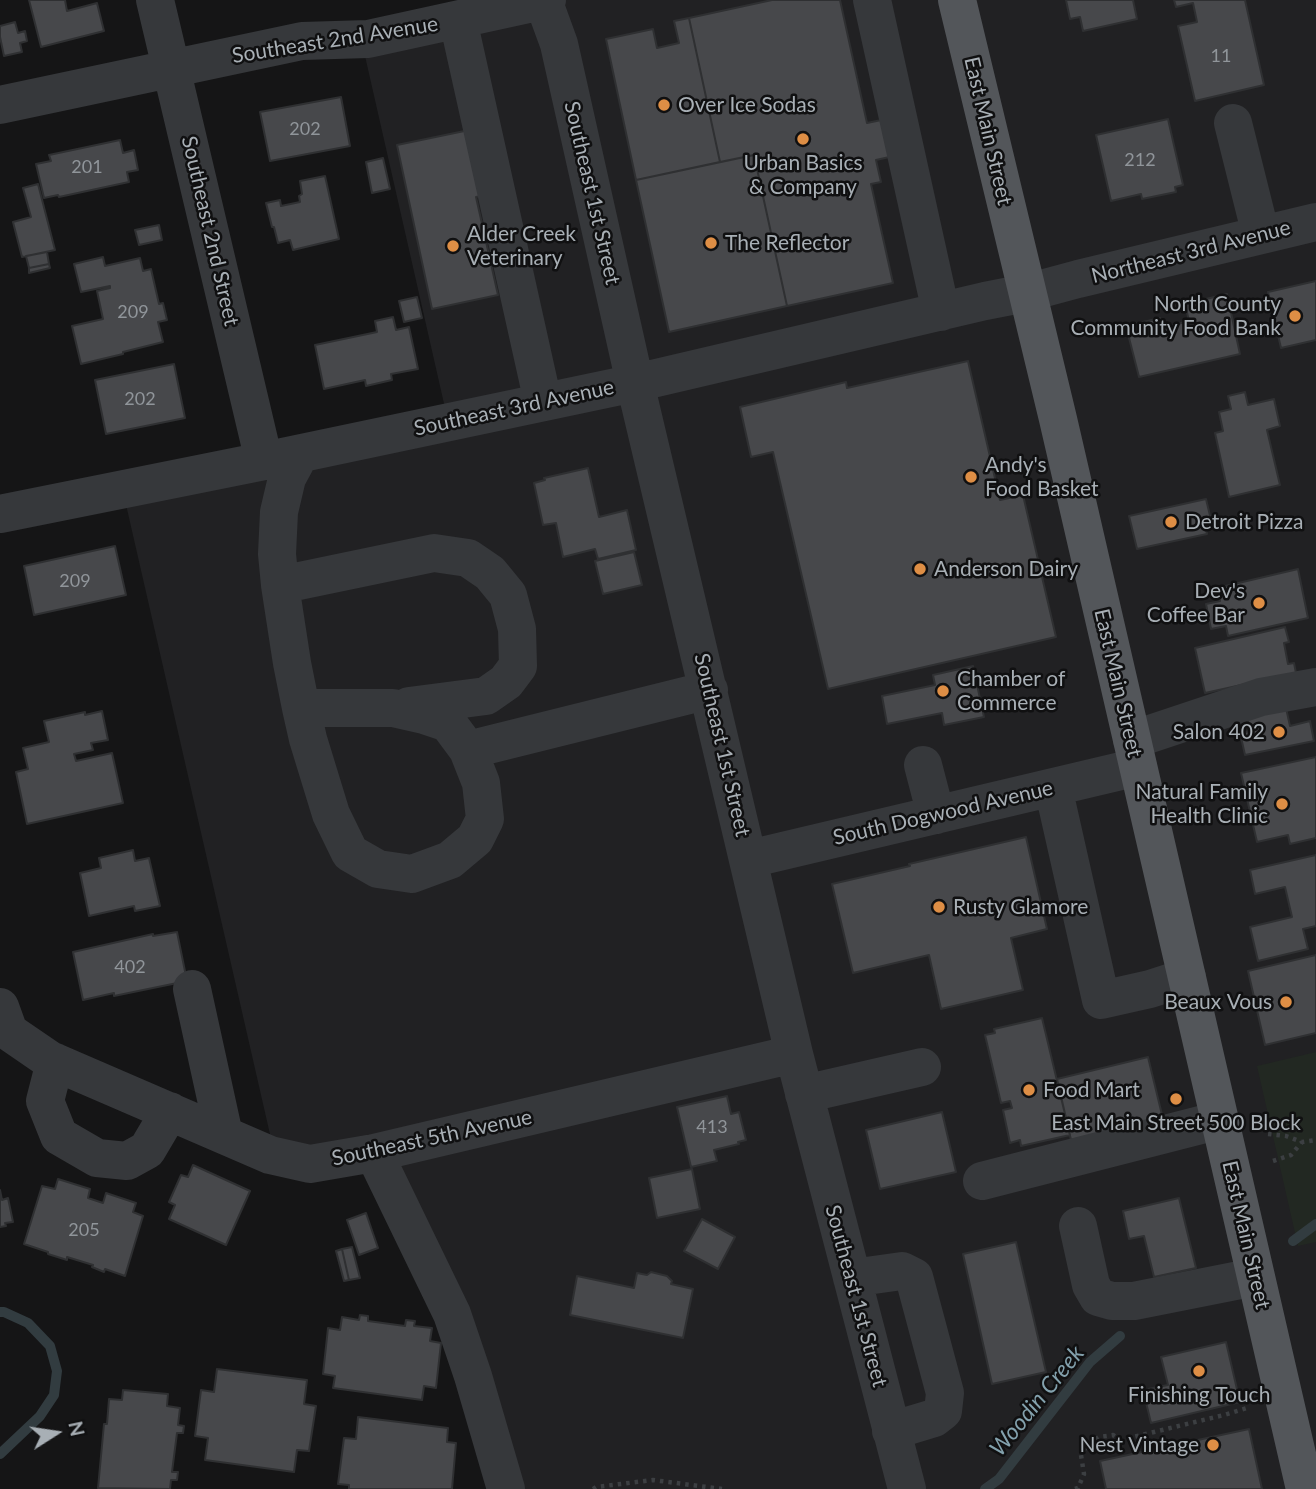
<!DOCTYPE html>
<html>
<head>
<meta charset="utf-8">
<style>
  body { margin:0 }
  #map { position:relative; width:1316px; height:1489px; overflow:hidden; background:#151516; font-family:Lato,sans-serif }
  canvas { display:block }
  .north { position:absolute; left:21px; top:1398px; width:70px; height:70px; -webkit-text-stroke:5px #101011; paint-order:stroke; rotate:78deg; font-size:19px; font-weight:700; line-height:28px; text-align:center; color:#a8afb5 }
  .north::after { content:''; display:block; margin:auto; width:24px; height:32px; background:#a8afb5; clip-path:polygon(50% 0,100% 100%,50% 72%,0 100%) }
</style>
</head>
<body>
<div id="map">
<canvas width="1316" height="1489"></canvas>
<div class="north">N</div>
</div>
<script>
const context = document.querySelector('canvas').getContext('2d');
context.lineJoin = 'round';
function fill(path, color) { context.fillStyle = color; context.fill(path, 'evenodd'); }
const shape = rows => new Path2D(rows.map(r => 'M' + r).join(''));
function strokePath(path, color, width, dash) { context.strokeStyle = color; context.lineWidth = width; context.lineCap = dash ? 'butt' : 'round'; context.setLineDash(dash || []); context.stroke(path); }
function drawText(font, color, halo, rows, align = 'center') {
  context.font = font + ' Lato,sans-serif'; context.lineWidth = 5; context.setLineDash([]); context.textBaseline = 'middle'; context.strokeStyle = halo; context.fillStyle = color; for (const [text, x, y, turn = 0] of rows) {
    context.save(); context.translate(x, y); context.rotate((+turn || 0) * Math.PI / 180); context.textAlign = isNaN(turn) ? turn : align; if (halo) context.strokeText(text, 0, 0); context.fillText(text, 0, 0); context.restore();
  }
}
fill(shape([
  [532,0,1316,0,1316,1489,524,1489,378,1145,310,1154,272,1143,119,474,445,408,365,56]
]), '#212123');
fill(shape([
  [1316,1052,1316,1242,1298,1246,1257,1066]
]), '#222822');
strokePath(shape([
  [1293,1241,1316,1224],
  [0,1312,4,1312,28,1323,50,1346,57,1371,54,1395,40,1416,0,1454],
  [985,1489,999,1479,1090,1362,1120,1336]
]), '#323c40', 10);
const building = shape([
  [29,0,65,0,67,11,97,3,104,31,41,47,29,0],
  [772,0,840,0,867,123,886,119,894,156,876,160,881,182,871,184,893,283,787,306,754,155,720,162,689,18,772,0],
  [1066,0,1133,0,1137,19,1083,31,1080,17,1070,19,1066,0],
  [1174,0,1245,0,1264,85,1195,101,1178,26,1197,22,1193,3,1176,7,1174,0],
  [689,18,720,162,636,180,606,39,653,29,657,48,679,43,674,21,689,18],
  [15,22,18,33,25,31,27,41,20,43,22,52,4,56,0,37,0,26,15,22],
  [341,97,350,146,270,161,260,112,341,97],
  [1168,119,1183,185,1175,187,1176,192,1142,199,1141,194,1111,201,1096,135,1168,119],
  [474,129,488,195,476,197,498,295,432,309,397,145,474,129],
  [120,140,123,153,134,150,138,170,127,172,129,182,59,197,58,195,44,198,36,164,51,161,49,155,120,140],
  [754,155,787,306,669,332,636,180,754,155],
  [383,158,390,189,372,193,366,162,383,158],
  [325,176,339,239,293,250,290,240,278,243,274,227,272,227,266,203,280,200,281,206,300,202,299,196,302,194,300,181,325,176],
  [38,184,55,250,22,257,13,222,31,217,23,188,38,184],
  [159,225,162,240,139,245,135,230,159,225],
  [47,252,49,264,29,268,26,256,47,252],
  [103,257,105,266,140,258,143,271,151,269,159,304,163,303,167,320,158,322,163,342,123,352,123,354,81,364,72,326,103,319,97,291,110,288,110,286,81,292,74,264,103,257],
  [49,264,50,268,29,273,29,268,49,264],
  [1316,281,1316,340,1281,348,1268,292,1316,281],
  [1227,294,1240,354,1139,377,1126,326,1160,318,1162,328,1189,321,1185,304,1227,294],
  [417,297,422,318,404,322,399,301,417,297],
  [393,317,396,330,409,327,418,369,391,374,392,380,366,386,365,380,324,389,315,345,377,332,375,321,393,317],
  [968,361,1000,500,1023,495,1056,637,828,689,773,452,751,457,740,407,846,382,847,388,968,361],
  [174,364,185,418,106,434,95,380,174,364],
  [1245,392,1248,405,1274,399,1280,426,1267,430,1280,485,1229,497,1215,433,1223,431,1219,412,1231,409,1228,396,1245,392],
  [588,468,599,517,627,510,636,550,598,559,595,549,563,557,556,523,543,525,534,483,545,480,544,478,588,468],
  [1206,499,1213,528,1206,529,1207,534,1137,549,1129,516,1206,499],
  [115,546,126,595,34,615,24,566,115,546],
  [634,552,642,585,603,594,595,561,634,552],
  [1298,569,1308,618,1228,636,1226,626,1211,629,1206,604,1220,601,1217,588,1298,569],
  [1285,627,1289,642,1284,643,1288,664,1294,663,1296,673,1205,693,1195,648,1285,627],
  [973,666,984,717,944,725,942,713,887,724,882,696,935,685,933,675,973,666],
  [1286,708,1290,726,1310,721,1314,741,1245,755,1240,733,1250,731,1247,716,1286,708],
  [102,711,108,740,91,743,93,750,74,754,76,761,112,753,123,803,27,824,16,772,28,769,23,748,49,742,44,721,85,712,85,715,102,711],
  [1316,757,1316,838,1290,844,1288,835,1257,842,1241,773,1316,757],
  [1026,837,1047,929,1011,938,1023,990,941,1009,929,955,853,973,832,884,910,866,909,864,1026,837],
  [133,850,135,861,149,858,160,906,135,911,134,906,89,916,80,873,101,868,99,858,133,850],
  [1316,855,1316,926,1303,929,1308,949,1258,961,1250,927,1292,917,1285,887,1255,894,1250,870,1316,855],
  [177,932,187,981,114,996,114,993,83,1000,73,952,153,934,153,936,177,932],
  [1316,955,1316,1033,1265,1045,1248,971,1316,955],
  [1042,1018,1070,1135,1021,1146,1020,1140,1010,1143,1003,1110,1012,1108,1010,1101,1001,1103,985,1035,995,1033,994,1029,1042,1018],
  [1148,1057,1163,1119,1071,1140,1057,1079,1148,1057],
  [727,1096,731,1114,739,1112,746,1140,738,1142,739,1144,714,1150,717,1161,691,1167,677,1107,727,1096],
  [942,1112,956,1172,880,1189,866,1130,942,1112],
  [193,1165,250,1191,226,1245,169,1219,175,1205,169,1202,181,1175,188,1177,193,1165],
  [692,1169,700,1209,657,1218,649,1178,692,1169],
  [58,1179,90,1189,88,1198,103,1203,106,1193,136,1203,133,1212,143,1216,125,1276,105,1269,104,1272,92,1267,93,1265,67,1257,67,1260,48,1254,48,1252,24,1244,42,1186,55,1189,58,1179],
  [0,1190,2,1200,8,1198,13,1222,5,1223,6,1226,0,1227,0,1190],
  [1179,1198,1196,1268,1154,1277,1144,1236,1129,1239,1123,1211,1179,1198],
  [366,1213,378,1248,359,1255,347,1220,366,1213],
  [702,1219,735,1237,718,1269,684,1251,702,1219],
  [1016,1242,1046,1372,992,1384,963,1254,1016,1242],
  [352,1247,360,1278,349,1280,342,1249,352,1247],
  [342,1249,349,1280,344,1281,336,1251,342,1249],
  [651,1272,667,1276,672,1281,671,1284,693,1289,683,1338,570,1315,577,1276,634,1288,637,1273,647,1275,651,1272],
  [360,1315,368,1316,368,1321,405,1326,406,1320,415,1321,414,1326,432,1328,430,1341,441,1343,436,1388,424,1386,422,1400,333,1388,335,1376,323,1374,328,1328,340,1330,342,1317,359,1320,360,1315],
  [1226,1342,1240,1402,1151,1423,1143,1390,1168,1385,1161,1357,1226,1342],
  [217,1369,307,1380,304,1404,316,1406,309,1451,297,1450,294,1472,205,1460,208,1438,195,1436,201,1390,214,1392,217,1369],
  [123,1390,168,1394,167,1406,180,1408,178,1425,184,1426,183,1433,177,1433,172,1472,178,1472,177,1480,171,1480,170,1489,98,1488,104,1424,107,1424,109,1399,122,1400,123,1390],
  [358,1417,448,1428,447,1442,456,1443,452,1489,349,1489,349,1485,338,1484,344,1438,356,1439,358,1417],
  [1249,1429,1262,1489,1106,1489,1100,1461,1249,1429]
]);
fill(building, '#47484b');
strokePath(building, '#2f3032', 2);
strokePath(shape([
  [1268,1134,1286,1136,1302,1142,1316,1140],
  [1273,1161,1291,1155,1302,1142],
  [593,1489,596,1487,653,1480,722,1489],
  [1075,1489,1078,1488,1084,1474,1081,1455,1087,1445,1099,1437,1113,1435,1121,1440,1224,1415,1247,1408]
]), '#3c3f42', 4.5, [3.5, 5]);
strokePath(shape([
  [155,0,264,461],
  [543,0,559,44,635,383,794,1054,907,1489],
  [872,0,941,312],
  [458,20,543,402],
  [0,105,302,41,368,39,547,0],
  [1233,123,1261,235],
  [300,454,287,478,279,512,277,554,280,585,292,663,301,708,308,739,331,814,350,853,378,869,412,874,450,860,475,839,485,819,481,783,468,750,448,723,424,715,393,708,301,708],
  [0,514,264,461,635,383,985,301,1026,293,1078,279,1316,222],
  [280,585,434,553,468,558,490,573,508,595,517,629,518,666,506,682,486,696,409,706],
  [1132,740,1261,697,1316,687],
  [468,750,709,690],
  [923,765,936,815],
  [1053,787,1101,1000,1150,989,1187,977],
  [749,859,1138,767],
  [192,989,224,1135],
  [0,1007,9,1032,50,1060,270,1155,310,1164,374,1153,794,1054],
  [55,1062,45,1101,59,1136,97,1158,127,1161,147,1150,170,1111],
  [804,1094,922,1067],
  [374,1153,452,1314,473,1376,506,1489],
  [982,1181,1220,1120],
  [1078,1226,1091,1285,1098,1297,1112,1301,1134,1301,1255,1277],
  [852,1278,902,1271,914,1277,945,1393,943,1411,934,1418,891,1431]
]), '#36383b', 38);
strokePath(shape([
  [957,0,1058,419,1305,1489]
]), '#53565a', 38);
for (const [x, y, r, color] of [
  [664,105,7,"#de8e45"],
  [803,139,7,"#de8e45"],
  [711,243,7,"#de8e45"],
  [453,246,7,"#de8e45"],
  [1295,316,7,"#de8e45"],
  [971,477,7,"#de8e45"],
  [1171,522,7,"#de8e45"],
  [920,569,7,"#de8e45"],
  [1259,603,7,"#de8e45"],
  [943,691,7,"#de8e45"],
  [1279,732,7,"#de8e45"],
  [1282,804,7,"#de8e45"],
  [939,907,7,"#de8e45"],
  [1286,1002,7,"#de8e45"],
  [1029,1090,7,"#de8e45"],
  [1176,1099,7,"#de8e45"],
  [1199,1371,7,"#de8e45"],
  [1213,1445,7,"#de8e45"]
]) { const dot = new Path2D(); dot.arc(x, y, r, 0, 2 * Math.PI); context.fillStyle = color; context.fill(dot); strokePath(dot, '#101011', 2.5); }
drawText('18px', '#90959a', null, [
  ["11",1221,56],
  ["202",305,129],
  ["212",1140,160],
  ["201",87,167],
  ["209",133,312],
  ["202",140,399],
  ["209",75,581],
  ["402",130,967],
  ["413",712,1127],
  ["205",84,1230]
]);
drawText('21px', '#a8afb5', '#101011', [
  ["Southeast 2nd Avenue",335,40,-9],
  ["East Main Street",988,131,77],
  ["Southeast 1st Street",592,193,77],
  ["Southeast 2nd Street",210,231,77],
  ["Northeast 3rd Avenue",1191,252,-14],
  ["Southeast 3rd Avenue",514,408,-12],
  ["East Main Street",1118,683,77],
  ["Southeast 1st Street",722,745,77],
  ["South Dogwood Avenue",943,813,-13],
  ["Southeast 5th Avenue",432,1138,-12],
  ["East Main Street",1246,1235,77],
  ["Southeast 1st Street",856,1296,75]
]);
drawText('21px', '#a8afb5', '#101011', [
  ["Over Ice Sodas",678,105],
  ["Urban Basics",803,163,"center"],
  ["& Company",803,187,"center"],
  ["Alder Creek",467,234],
  ["Veterinary",467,258],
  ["The Reflector",725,243],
  ["North County",1281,304,"right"],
  ["Community Food Bank",1281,328,"right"],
  ["Andy's",985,465],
  ["Food Basket",985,489],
  ["Detroit Pizza",1185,522],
  ["Anderson Dairy",934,569],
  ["Dev's",1245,591,"right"],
  ["Coffee Bar",1245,615,"right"],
  ["Chamber of",957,679],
  ["Commerce",957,703],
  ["Salon 402",1265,732,"right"],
  ["Natural Family",1268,792,"right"],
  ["Health Clinic",1268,816,"right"],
  ["Rusty Glamore",953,907],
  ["Beaux Vous",1272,1002,"right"],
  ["Food Mart",1043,1090],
  ["East Main Street 500 Block",1176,1123,"center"],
  ["Finishing Touch",1199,1395,"center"],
  ["Nest Vintage",1199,1445,"right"]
], 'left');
drawText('italic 23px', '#83a1ad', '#101011', [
  ["Woodin Creek",1037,1401,-51]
]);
</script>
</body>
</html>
